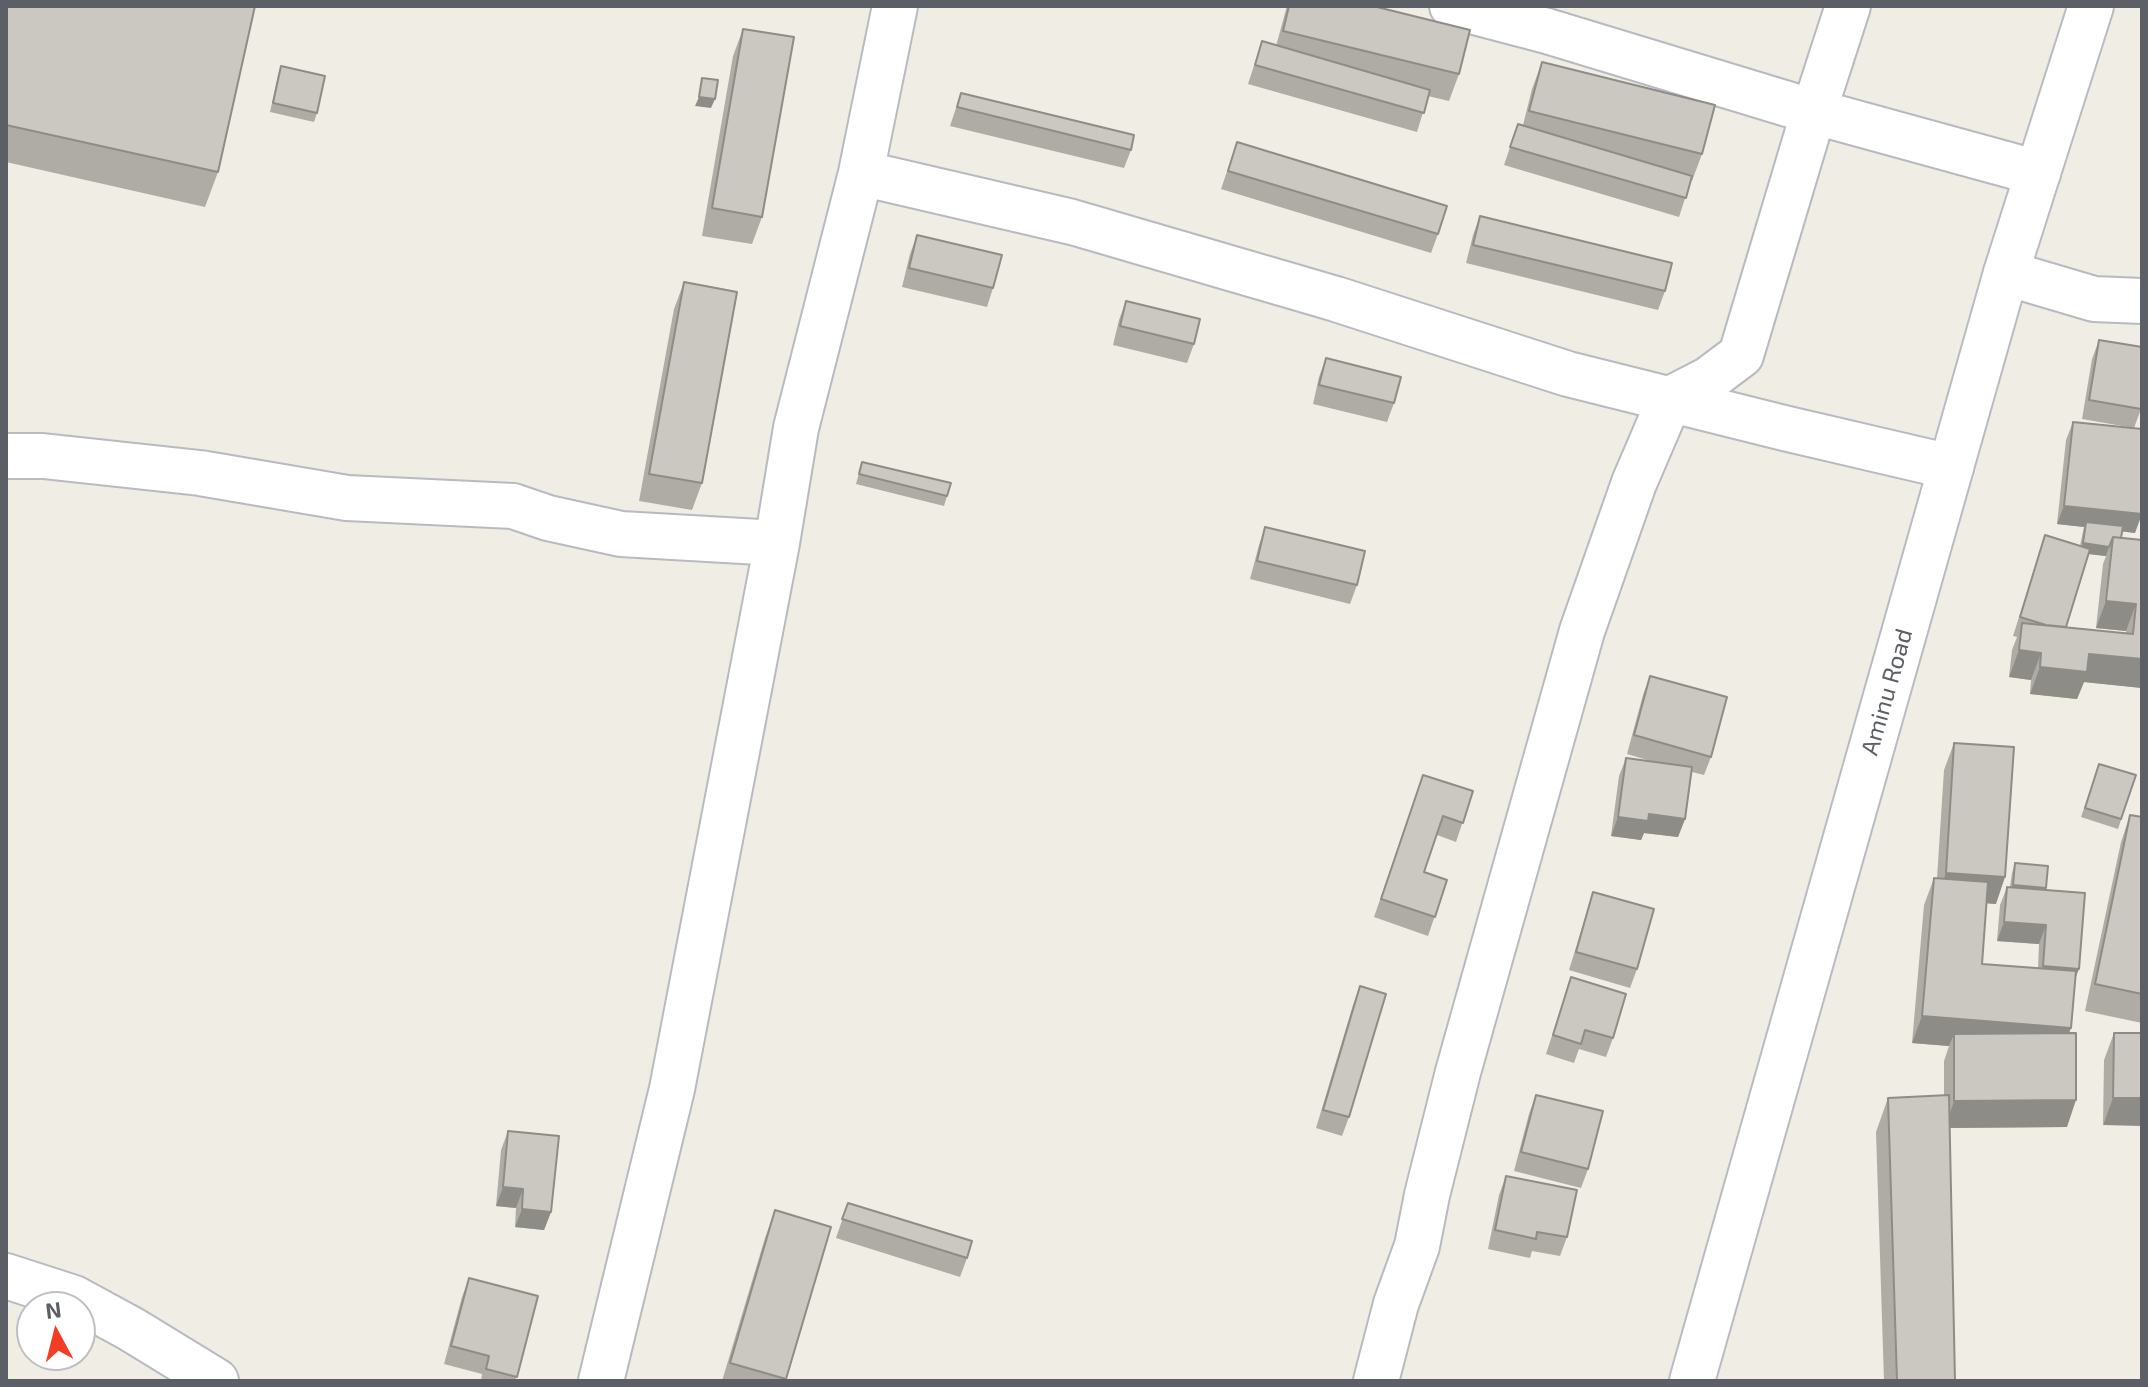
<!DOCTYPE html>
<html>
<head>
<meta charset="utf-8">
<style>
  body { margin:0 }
  #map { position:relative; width:2148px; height:1387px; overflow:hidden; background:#f0ede4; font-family:"Exo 2",sans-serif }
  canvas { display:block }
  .frame { position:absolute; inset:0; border:8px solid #5c6066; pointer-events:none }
  .north { position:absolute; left:16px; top:1291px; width:80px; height:80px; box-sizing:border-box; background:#fff; border:2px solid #bebfc2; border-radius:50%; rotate:353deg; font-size:22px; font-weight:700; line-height:32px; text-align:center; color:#5c6066 }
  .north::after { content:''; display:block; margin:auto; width:28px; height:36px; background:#f33e26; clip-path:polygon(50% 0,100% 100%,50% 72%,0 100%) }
</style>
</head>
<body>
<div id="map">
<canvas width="2148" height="1387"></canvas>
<div class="frame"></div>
<div class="north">N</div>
</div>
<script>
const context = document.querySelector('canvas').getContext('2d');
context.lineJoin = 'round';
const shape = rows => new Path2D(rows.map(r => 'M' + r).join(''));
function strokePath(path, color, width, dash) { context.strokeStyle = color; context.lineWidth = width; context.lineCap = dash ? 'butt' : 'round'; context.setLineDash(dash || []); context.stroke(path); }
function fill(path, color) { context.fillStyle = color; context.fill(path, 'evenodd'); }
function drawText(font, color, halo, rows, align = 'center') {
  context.font = font + ' "Exo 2",sans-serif'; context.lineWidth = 6; context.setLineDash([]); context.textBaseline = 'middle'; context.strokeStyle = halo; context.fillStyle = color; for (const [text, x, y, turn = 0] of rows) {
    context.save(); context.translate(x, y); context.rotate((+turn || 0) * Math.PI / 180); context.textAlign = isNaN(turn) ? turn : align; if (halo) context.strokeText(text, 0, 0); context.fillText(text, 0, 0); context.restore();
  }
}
const street = shape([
  [1452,6,1547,31,1794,106,2038,173],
  [861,173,1072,222,1336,299,1568,374,1784,428,1951,467],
  [2006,273,2094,299,2142,301],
  [6,456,43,456,200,473,347,498,513,506,548,518,621,534,777,543],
  [6,1276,74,1298,131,1329,216,1381],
  [601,1381,672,1089,777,543,796,428,861,173,895,6],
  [1376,1381,1396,1304,1417,1246,1427,1195,1458,1072,1582,631,1634,483,1670,399,1709,379,1741,355,1814,111,1848,6]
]);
const secondary = shape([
  [1692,1381,2006,273,2091,6]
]);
strokePath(street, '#b7babf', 48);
strokePath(secondary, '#b8bbc1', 48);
strokePath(street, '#fff', 44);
strokePath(secondary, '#fff', 44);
fill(shape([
  [6,6,218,172,205,207,6,162],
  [1287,6,1373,6,1459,74,1449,101,1428,96,1417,132,1248,84,1262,41,1276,46],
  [743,29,762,217,752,244,702,236,733,56],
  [1542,62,1702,154,1692,181,1691,180,1679,217,1504,165,1518,124,1523,125,1532,89],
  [281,66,317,113,314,122,270,112,278,75],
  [961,93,1131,150,1124,168,950,126],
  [1237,142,1438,234,1431,253,1221,189],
  [1480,216,1665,291,1658,310,1466,263,1473,235],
  [917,235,993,288,987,307,902,287,910,254],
  [684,282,702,483,692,510,639,501,674,309],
  [1126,301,1194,344,1187,363,1113,345,1119,320],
  [2099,340,2141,409,2134,428,2082,419,2092,359],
  [1326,358,1394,403,1387,422,1313,404,1319,377],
  [2073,422,2135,533,2122,531,2121,538,2142,540,2142,688,2084,682,2077,699,2030,694,2031,680,2009,677,2012,650,2017,637,2013,636,2045,535,2080,546,2084,527,2057,524,2066,440],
  [2089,554,2106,556,2103,564,2096,628,2126,631,2126,633,2066,627],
  [862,462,947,496,944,506,856,484],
  [1265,527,1357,585,1350,604,1250,579,1259,545],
  [1650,676,1711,757,1704,775,1692,772,1685,819,1678,837,1644,833,1641,840,1611,836,1619,776,1626,758,1654,762,1627,754,1643,695],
  [1954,743,1996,904,1987,903,1982,964,2038,968,2039,944,1997,941,2000,905,2007,887,2010,887,2012,873,2015,863,2045,890,2075,980,2069,1033,2067,1127,1950,1128,1955,1381,1884,1381,1876,1132,1888,1098,1944,1095,1944,1061,1949,1046,1912,1043,1924,905,1934,878,1937,878,1944,770],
  [2099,764,2136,775,2118,829,2081,817],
  [1423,775,1473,791,1456,842,1437,835,1424,872,1447,880,1428,936,1374,917],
  [2142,796,2142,1023,2085,1011,2121,842,2130,815,2140,817],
  [1593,892,1637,969,1630,988,1569,970],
  [1571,977,1613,1038,1606,1057,1579,1049,1574,1063,1546,1054],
  [1360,986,1349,1117,1342,1136,1316,1128,1353,1005],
  [2114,1033,2142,1033,2103,1125,2104,1060],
  [1536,1095,1588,1169,1581,1188,1514,1171,1529,1114],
  [508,1131,551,1212,544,1230,515,1227,516,1208,496,1206,501,1150],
  [1506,1176,1567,1237,1560,1256,1532,1251,1530,1258,1488,1249,1499,1195],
  [848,1203,967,1258,960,1277,836,1238],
  [775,1210,831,1227,786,1381,722,1381,765,1238],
  [469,1278,538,1296,515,1381,481,1381,482,1374,444,1364,462,1297]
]), '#afaca6');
fill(shape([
  [699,97,715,99,711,108,695,106],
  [2064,506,2142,514,2135,533,2085,527,2086,522,2084,527,2057,524],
  [2083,543,2109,547,2106,556,2079,553],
  [2106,601,2136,604,2126,631,2096,628],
  [2019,650,2041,653,2031,680,2009,677],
  [2089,654,2142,659,2142,688,2084,682,2077,699,2030,694,2040,667],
  [1649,814,1685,819,1678,837,1644,833,1641,840,1611,836,1618,817],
  [1946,873,2005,877,1996,904,1936,900],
  [2013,885,2046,888,2042,898,2010,895],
  [2004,922,2046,925,2039,944,1997,941],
  [2043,966,2079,969,2072,987,2036,984],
  [1922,1016,2071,1028,2061,1055,1954,1034,1949,1046,1912,1043],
  [2113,1098,2142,1098,2142,1126,2103,1125],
  [2076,1100,2067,1127,1945,1128,1954,1101],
  [503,1187,523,1189,516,1208,496,1206],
  [522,1209,551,1212,544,1230,515,1227]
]), '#8e8c87');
const building = shape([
  [6,6,255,6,218,172,6,125,6,6],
  [1289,6,1373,6,1470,30,1459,74,1283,31,1289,6],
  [743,29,794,37,762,217,712,208,743,29],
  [1262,41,1430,90,1424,113,1255,65,1262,41],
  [1542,62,1715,105,1702,154,1529,111,1542,62],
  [281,66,325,76,317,113,273,103,281,66],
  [702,78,718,80,715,99,699,97,702,78],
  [961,93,1134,135,1131,150,957,107,961,93],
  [1518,124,1692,176,1686,198,1510,147,1518,124],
  [1237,142,1447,206,1438,234,1228,171,1237,142],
  [1480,216,1672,263,1665,291,1473,245,1480,216],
  [917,235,1002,255,993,288,909,268,917,235],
  [684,282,737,292,702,483,649,474,684,282],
  [1126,301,1200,319,1194,344,1120,326,1126,301],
  [2099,340,2142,347,2141,409,2089,400,2099,340],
  [1326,358,1401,377,1394,403,1319,385,1326,358],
  [2073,422,2142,429,2142,514,2064,506,2073,422],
  [862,462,951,483,947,496,859,474,862,462],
  [2086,522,2123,526,2121,538,2113,537,2109,547,2083,543,2086,522],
  [1265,527,1365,551,1357,585,1257,561,1265,527],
  [2045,535,2090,549,2066,627,2046,625,2020,617,2045,535],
  [2113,537,2142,540,2142,659,2089,654,2087,672,2040,667,2041,653,2019,650,2022,623,2133,634,2136,604,2106,601,2113,537],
  [1650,676,1727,697,1711,757,1634,735,1650,676],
  [1954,743,2014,747,2005,877,1946,873,1954,743],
  [1626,758,1692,767,1685,819,1649,814,1648,821,1618,817,1626,758],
  [2099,764,2136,775,2121,819,2085,808,2099,764],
  [1423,775,1473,791,1463,823,1443,816,1424,872,1447,880,1435,917,1381,899,1423,775],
  [2130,815,2142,817,2142,994,2095,984,2130,815],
  [2015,863,2048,866,2046,888,2013,885,2015,863],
  [1934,878,1988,882,1982,964,2076,971,2071,1028,1922,1016,1934,878],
  [2007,887,2085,893,2079,969,2043,966,2046,925,2004,922,2007,887],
  [1593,892,1654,909,1637,969,1576,952,1593,892],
  [1571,977,1626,994,1613,1038,1585,1030,1581,1044,1553,1035,1571,977],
  [1360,986,1386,994,1349,1117,1323,1110,1360,986],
  [2076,1033,2076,1100,1954,1101,1954,1034,2076,1033],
  [2114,1033,2142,1033,2142,1098,2113,1098,2114,1033],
  [1536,1095,1603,1111,1588,1169,1521,1152,1536,1095],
  [1949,1095,1955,1381,1897,1381,1888,1098,1949,1095],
  [508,1131,559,1136,551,1212,522,1209,523,1189,503,1187,508,1131],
  [1506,1176,1577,1190,1567,1237,1537,1232,1536,1239,1495,1230,1506,1176],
  [848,1203,972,1241,967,1258,842,1219,848,1203],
  [775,1210,831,1227,786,1379,730,1363,775,1210],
  [469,1278,538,1296,517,1377,486,1369,489,1356,451,1346,469,1278]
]);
fill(building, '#cbc8c1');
strokePath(building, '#8e8c87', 2);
drawText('24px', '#5c6066', '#fff', [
  ["Aminu Road",1887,692,-74]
]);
</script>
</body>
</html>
